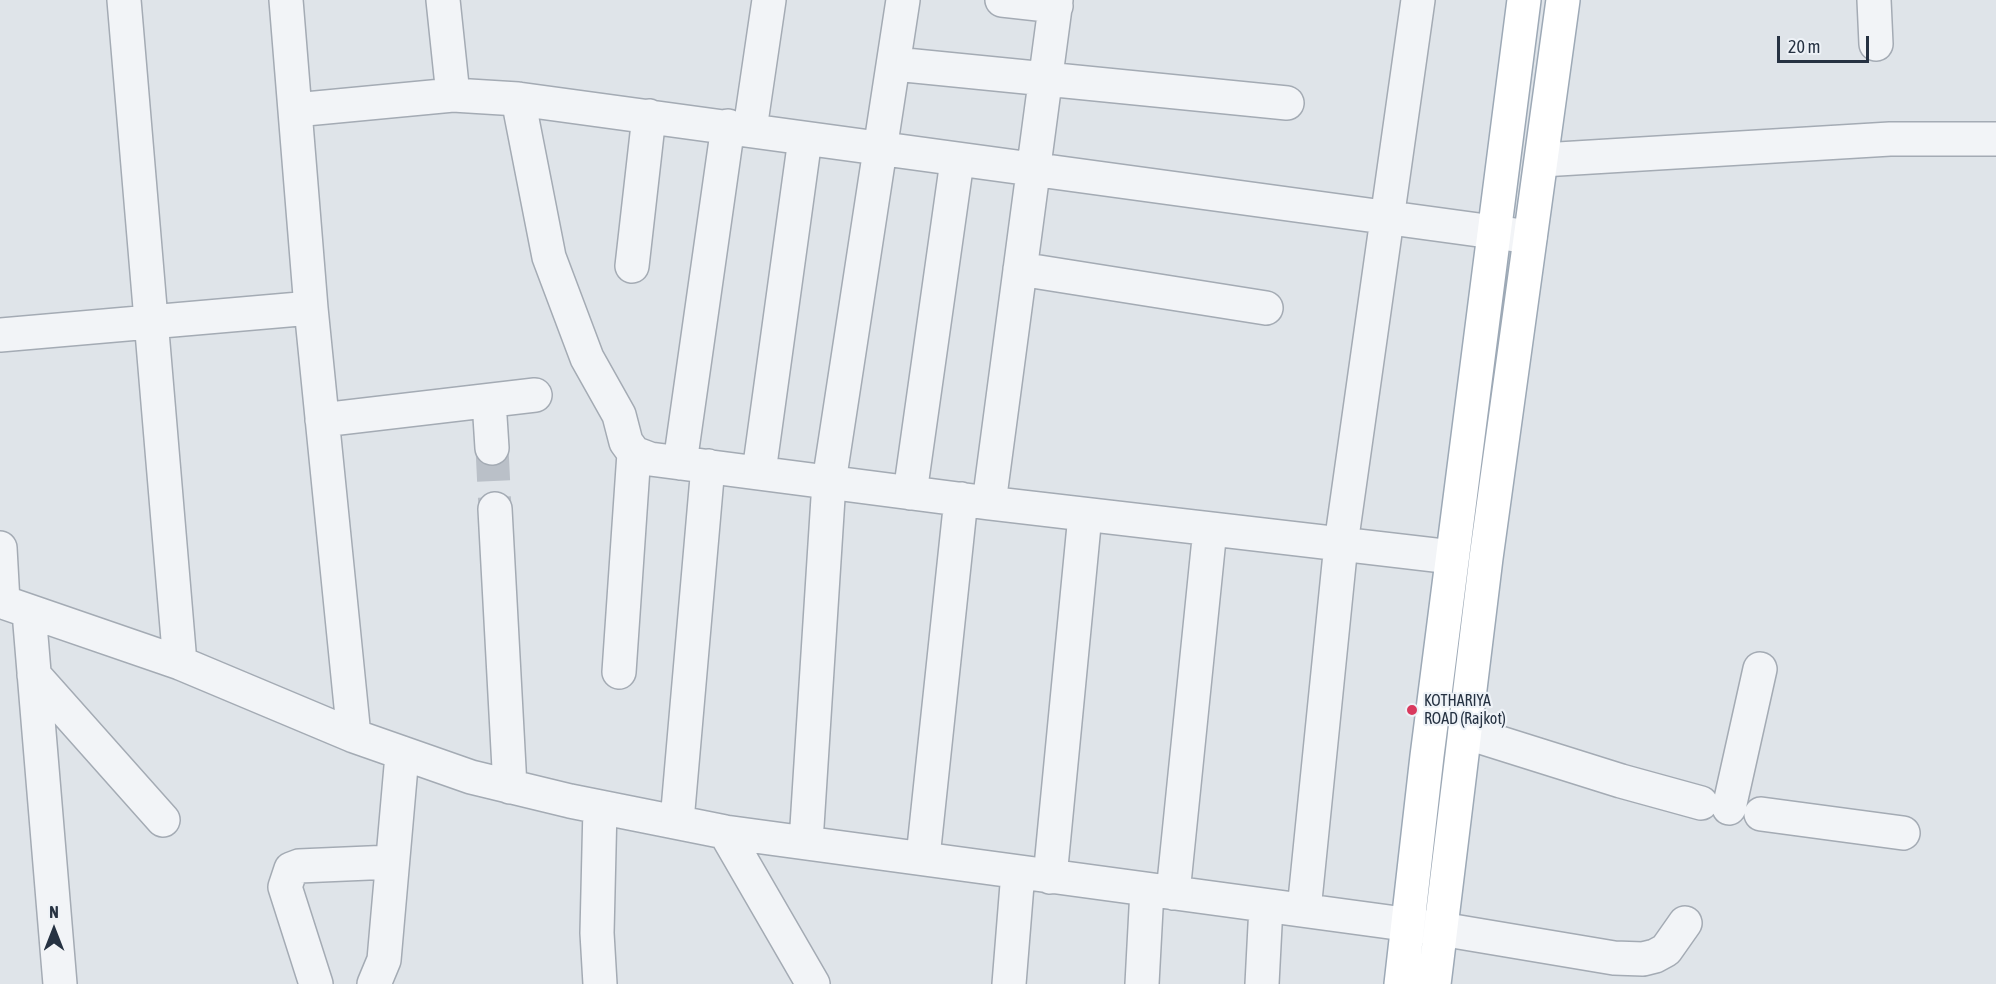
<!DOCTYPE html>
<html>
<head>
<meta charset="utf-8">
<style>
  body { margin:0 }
  #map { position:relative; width:1996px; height:984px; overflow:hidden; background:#dfe4e9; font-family:"Asap Condensed",sans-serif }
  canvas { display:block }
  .north { position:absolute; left:24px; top:900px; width:60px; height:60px; -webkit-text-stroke:4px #eef2f7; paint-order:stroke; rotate:0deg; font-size:16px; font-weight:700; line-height:24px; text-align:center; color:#263242 }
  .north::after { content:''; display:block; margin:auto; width:21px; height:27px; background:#263242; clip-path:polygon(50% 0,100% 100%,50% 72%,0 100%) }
  .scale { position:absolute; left:1777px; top:36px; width:92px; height:27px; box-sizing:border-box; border:3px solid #263242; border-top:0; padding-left:8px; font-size:18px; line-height:21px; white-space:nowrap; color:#263242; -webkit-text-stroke:4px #eef2f7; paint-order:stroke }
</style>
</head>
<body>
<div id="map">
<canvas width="1996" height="984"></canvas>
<div class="north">N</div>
<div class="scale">20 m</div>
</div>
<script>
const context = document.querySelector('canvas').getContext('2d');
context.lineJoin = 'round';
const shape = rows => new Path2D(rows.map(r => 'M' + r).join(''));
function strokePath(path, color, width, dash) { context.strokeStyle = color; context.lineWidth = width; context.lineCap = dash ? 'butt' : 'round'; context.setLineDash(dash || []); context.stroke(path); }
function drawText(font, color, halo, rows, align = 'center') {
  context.font = font + ' "Asap Condensed",sans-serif'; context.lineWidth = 4.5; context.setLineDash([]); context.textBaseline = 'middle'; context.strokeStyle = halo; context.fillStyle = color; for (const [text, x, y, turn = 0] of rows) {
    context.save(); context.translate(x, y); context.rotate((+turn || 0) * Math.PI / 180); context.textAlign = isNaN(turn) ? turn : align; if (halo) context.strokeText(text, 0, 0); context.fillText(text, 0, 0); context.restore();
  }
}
strokePath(shape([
  [492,448,495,509]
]), '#bac0c8', 33, [33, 16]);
const minor = shape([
  [124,0,180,663],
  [286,0,311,308,354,736],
  [443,0,453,95],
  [1002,0,1056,6],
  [1874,0,1876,44],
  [895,64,1287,103],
  [518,99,549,257,587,358,619,415,626,442,634,453,650,459,989,503,1452,557],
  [295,110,453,95,518,99,1530,237],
  [750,129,769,0],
  [1542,160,1890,139,1996,139],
  [632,266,649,116],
  [1020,269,1266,308],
  [0,335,311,308],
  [489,401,492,448],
  [322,420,535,395],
  [680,463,728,126],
  [759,472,805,139],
  [910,493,957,161],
  [989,503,1056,0],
  [495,509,510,787],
  [0,548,3,602],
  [0,601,180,663,354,736,471,777,570,801,725,832,1441,929,1614,958,1643,959,1655,956,1666,950,1685,923],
  [29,612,60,984],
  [619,672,634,453],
  [34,675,163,820],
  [1465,732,1621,781,1701,803],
  [1729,808,1760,669],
  [1761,814,1903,833],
  [677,821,708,466],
  [725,832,813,984],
  [806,842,829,482,903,0],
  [923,857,961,499],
  [1050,877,1085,515],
  [1173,893,1210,529],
  [1304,910,1341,544,1418,0],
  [316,984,285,887,291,869,299,866,392,862],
  [374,984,384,960,402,755],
  [600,984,597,933,600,807],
  [1009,984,1018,872],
  [1142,984,1147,890],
  [1262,984,1266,906]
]);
const major = shape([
  [1401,984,1427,756,1524,0],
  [1434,984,1486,558,1563,0]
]);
strokePath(minor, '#a4abb4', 36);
strokePath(major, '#9da9b6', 36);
strokePath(minor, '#f2f4f7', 33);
strokePath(major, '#fff', 33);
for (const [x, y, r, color] of [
  [1412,710,6,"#d9395d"]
]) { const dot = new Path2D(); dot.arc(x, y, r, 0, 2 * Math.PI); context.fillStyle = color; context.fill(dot); strokePath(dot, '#eef2f7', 2); }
drawText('16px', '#263242', '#eef2f7', [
  ["KOTHARIYA",1424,701],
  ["ROAD (Rajkot)",1424,719]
], 'left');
</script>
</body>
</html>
